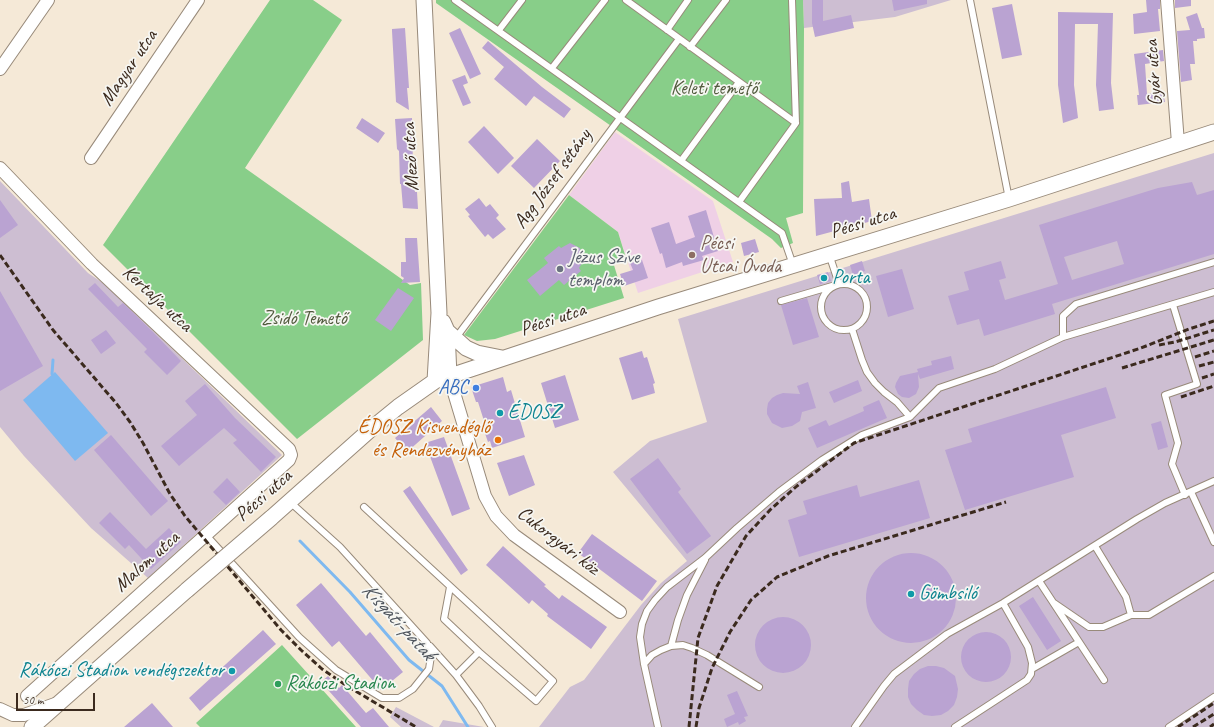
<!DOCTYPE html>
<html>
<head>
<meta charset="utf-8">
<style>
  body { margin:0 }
  #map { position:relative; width:1214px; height:727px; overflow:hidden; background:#f5e9d7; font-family:Caveat,sans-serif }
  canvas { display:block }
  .scale { position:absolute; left:16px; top:693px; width:79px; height:18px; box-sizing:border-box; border:2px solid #3b2a1e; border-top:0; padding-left:5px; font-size:12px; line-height:14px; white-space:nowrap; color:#3b2a1e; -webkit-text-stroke:3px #f6f6f2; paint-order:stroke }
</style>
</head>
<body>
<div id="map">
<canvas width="1214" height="727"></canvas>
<div class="scale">50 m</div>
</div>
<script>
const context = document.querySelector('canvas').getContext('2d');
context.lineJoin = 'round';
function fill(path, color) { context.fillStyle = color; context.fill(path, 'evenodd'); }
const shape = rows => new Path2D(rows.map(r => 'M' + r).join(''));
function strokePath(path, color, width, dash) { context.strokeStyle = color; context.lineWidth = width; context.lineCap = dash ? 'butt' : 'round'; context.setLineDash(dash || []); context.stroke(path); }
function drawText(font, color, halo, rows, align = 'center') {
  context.font = font + ' Caveat,sans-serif'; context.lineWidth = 3.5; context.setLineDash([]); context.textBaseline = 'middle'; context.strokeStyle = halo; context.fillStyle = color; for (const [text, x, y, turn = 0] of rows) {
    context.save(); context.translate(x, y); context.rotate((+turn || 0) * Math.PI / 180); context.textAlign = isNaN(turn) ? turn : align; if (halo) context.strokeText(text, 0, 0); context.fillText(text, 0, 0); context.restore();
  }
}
fill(shape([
  [615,132,713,201,733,262,638,293,618,232,569,195]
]), '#efd0e6');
fill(shape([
  [803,0,951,0,895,17,804,28],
  [1214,153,1214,727,539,727,570,687,584,680,641,605,661,583,687,561,613,472,650,441,707,422,678,319],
  [0,181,88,273,106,285,282,455,148,578,91,528,24,456,0,427],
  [396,707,434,727,401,727,390,717],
  [443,720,484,727,439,727]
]), '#cdbed2');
fill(shape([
  [270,0,313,0,342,20,245,168,410,285,421,283,423,340,297,439,103,245],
  [436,0,803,0,804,28,803,213,786,218,793,243,781,248,772,239,436,3],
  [569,195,618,232,626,258,613,262,624,298,495,339,477,341,464,335],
  [282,645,356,727,200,727,196,723]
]), '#88ce89');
fill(shape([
  [55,372,108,433,75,461,23,400]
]), '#7eb9f0');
strokePath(shape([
  [52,374,53,360],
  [300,541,350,592,409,660,442,686,468,727]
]), '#7eb9f0', 3);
fill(shape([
  [812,0,823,0,823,21,851,15,854,28,815,37,812,23],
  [892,0,927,0,927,4,894,11],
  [1146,0,1160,0,1160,9,1158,9,1160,31,1134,34,1133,14,1147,12],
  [1175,0,1191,0,1191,6,1175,8],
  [1012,4,1022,55,1002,59,992,8],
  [1058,12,1113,13,1111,83,1114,109,1099,111,1096,85,1098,24,1075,24,1074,85,1078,118,1063,123,1058,85],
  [1197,13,1202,28,1204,28,1205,38,1197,39,1197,41,1193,41,1195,64,1190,64,1192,80,1181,82,1177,31,1190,30,1186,17],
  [405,28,409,88,407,88,409,110,396,102,392,31,392,29],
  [460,28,481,74,470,79,449,33],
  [488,41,542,87,571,109,564,118,534,96,526,106,494,79,504,67,482,48],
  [1163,50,1164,61,1145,64,1147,94,1163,92,1165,102,1138,105,1137,95,1139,95,1134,54],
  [465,75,468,83,463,85,471,103,463,106,452,80],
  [362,118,385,133,378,143,356,128],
  [412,118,413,168,415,192,417,192,418,209,403,208,401,184,400,184,399,151,397,149,395,119],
  [484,126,514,158,498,174,468,142],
  [537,139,560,161,534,188,511,166],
  [849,181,852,202,869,199,872,221,816,236,814,199,842,198,841,183],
  [1192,182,1197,195,1214,190,1214,254,1052,304,1055,314,984,336,979,319,957,325,948,296,969,290,964,272,1001,261,1006,278,999,280,1005,300,1058,284,1039,225,1158,188],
  [1117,241,1124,264,1072,280,1064,257],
  [479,198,486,207,490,204,499,215,496,218,506,229,493,239,488,234,485,237,468,216,470,215,465,209],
  [0,200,18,225,0,238],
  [706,210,718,251,702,256,704,260,683,266,682,262,666,268,662,253,660,254,651,228,669,222,676,244,695,237,688,216],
  [405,238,417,238,420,282,401,283,404,278,401,276,401,262,406,262],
  [755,239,759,252,744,256,741,243],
  [570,243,580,248,583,261,579,268,581,271,564,285,559,280,540,296,527,280,548,263,544,258,559,246,561,248],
  [642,260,648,278,624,286,620,274,633,270,630,263],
  [862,261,865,271,853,275,850,265],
  [902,269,914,309,888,317,876,276],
  [828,272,831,281,820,284,817,275],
  [95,283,118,307,123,303,153,332,181,361,167,375,144,352,147,349,88,289],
  [398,288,414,298,391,331,375,320],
  [0,291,43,366,0,391],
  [807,298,819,337,793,345,781,305],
  [106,330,116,343,101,354,91,340],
  [642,351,644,358,647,357,655,383,653,384,655,393,632,400,619,358],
  [951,356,954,369,920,379,918,374,919,387,916,394,909,398,902,397,898,394,895,387,896,383,900,376,918,372,917,369,932,365,931,361],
  [565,375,579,420,555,428,541,383],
  [503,377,507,392,511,390,525,437,492,448,490,441,488,442,482,425,485,424,478,402,476,402,471,387],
  [858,380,862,391,834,403,829,392],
  [808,382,816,408,802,412,800,421,792,426,782,428,772,423,767,414,767,409,768,403,772,398,777,395,783,393,800,394,797,386],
  [205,384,235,418,276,457,261,472,233,443,237,440,224,428,179,466,161,446,197,415,185,401],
  [1106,387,1116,418,1061,435,1074,477,965,510,945,450,972,442,968,429],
  [879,400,887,418,817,448,808,428,826,420,829,426,864,411,863,407],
  [431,407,442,421,407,452,395,438],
  [1161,421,1168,447,1158,450,1151,424],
  [111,435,168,501,151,516,94,450],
  [444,437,470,509,452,516,425,443],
  [524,455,535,485,509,496,497,463],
  [658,458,681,489,678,492,711,536,687,554,630,479],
  [227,478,240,492,226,505,213,492],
  [919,480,930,518,799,557,788,520,807,514,803,501,857,485,860,497],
  [410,486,468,570,461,575,403,491],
  [110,512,146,549,169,528,181,542,151,569,129,545,125,549,99,523],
  [592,534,657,581,642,601,578,553],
  [503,546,546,585,544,586,559,599,562,595,607,627,591,649,547,616,548,614,532,600,529,604,486,565],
  '866 598a45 45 0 1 1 90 0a45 45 0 1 1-90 0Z',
  [321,583,366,636,370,632,403,672,381,690,339,641,332,647,296,605],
  [1033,597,1061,641,1047,650,1019,606],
  '755 645a28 28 0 1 1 56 0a28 28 0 1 1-56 0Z',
  [263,630,276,644,200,711,189,698],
  '961 657a25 25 0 1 1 50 0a25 25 0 1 1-50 0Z',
  [928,666,936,666,944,668,955,676,958,689,957,697,954,705,948,711,941,715,932,716,924,715,917,710,911,704,908,697,908,689,909,681,914,674,920,669],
  [328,676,339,688,342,685,366,713,373,708,389,727,361,727,321,682],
  [737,691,748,716,744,717,746,721,739,725,738,722,727,727,724,719,735,714,727,695],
  [152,703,173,727,124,727]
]), '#baa3d2');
const service = shape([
  [455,0,782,233,793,265],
  [626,0,796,123],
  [970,0,1009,199],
  [499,30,522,0],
  [667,30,688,0],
  [690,47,726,0],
  [552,68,605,0],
  [681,161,739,82],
  [739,202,796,123,792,0],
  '821 307a23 23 0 1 1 46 0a23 23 0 1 1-46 0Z',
  [781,301,839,284,829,254],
  [1173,305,1197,384,1165,395,1178,443,1172,464,1185,495],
  [1063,337,1063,316,1076,304,1214,262],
  [455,339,679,39],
  [910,417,939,388,995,369,1063,337,1214,292],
  [1191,492,1214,542],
  [364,507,553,681,536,701,479,652,456,675],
  [206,535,299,637,336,670,382,698,399,698,413,689,429,669,431,656,427,643,340,547,290,502],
  [1095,546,1126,597,1131,615],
  [1039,581,1104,680],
  [450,587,444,619,479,652],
  [1054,603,1089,627,1103,627,1131,615,1149,615,1214,576],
  [430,646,456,675,479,706,492,727],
  [671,646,678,620,687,595,705,560],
  [644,664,652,655,661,650,671,646,683,645,692,648,707,655,759,687],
  [1032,669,1079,642],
  [658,727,644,664,640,637,642,624,647,611,655,600,667,587,705,558,737,528,779,492,822,460,862,435,910,417,897,402,884,392,875,383,867,372,862,360,852,329],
  [855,727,884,686,894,674,947,634,1003,603,1137,519,1165,503,1214,481],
  [955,727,1027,680,1031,674,1032,663,1028,647,1003,603],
  [1169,727,1214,697]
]);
const minor = shape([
  [1167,0,1178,143],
  [0,69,48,0],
  [91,158,198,0],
  [0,168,92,264,289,449,291,455,289,460,27,696],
  [449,376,485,496,496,516,514,535,620,612],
  [0,709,13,715,24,715,55,704]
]);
const tertiary = shape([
  [424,0,439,313,435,381],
  [443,322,447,331,449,376],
  [447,331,466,348,477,353,502,358],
  [271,518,371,429,398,407,435,381,658,307,1009,199,1214,132],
  [32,727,187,590]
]);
strokePath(service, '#988a7a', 8);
strokePath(minor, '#988a7a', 14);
strokePath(tertiary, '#988a7a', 17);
strokePath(service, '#fff', 6);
strokePath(minor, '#fff', 12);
strokePath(tertiary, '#fff', 15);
strokePath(shape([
  [0,255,53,330,116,403,130,422,143,443,170,494,185,516,281,630,301,650,322,669,347,686,416,727],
  [1159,345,1175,342,1214,330],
  [1195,357,1214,351],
  [1199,366,1214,362],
  [1122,368,1214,340],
  [1202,378,1214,374],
  [1181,397,1214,386],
  [689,727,698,638,717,586,746,536,770,510,797,486,854,443,1141,348,1189,329,1214,321],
  [696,727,699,708,712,668,730,632,751,600,777,577,828,556,1006,502],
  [1178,727,1214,703],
  [1193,727,1214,714],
  [1210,727,1214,724]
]), '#3b2a1e', 3, [6, 3]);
const tertiaryBridge = shape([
  [187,590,271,518]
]);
strokePath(tertiaryBridge, '#988a7a', 17, []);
strokePath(tertiaryBridge, '#fff', 15);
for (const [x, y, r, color] of [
  [692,255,4,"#8d6e63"],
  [560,269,4,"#6b7280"],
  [824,278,4,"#0f9aa8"],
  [476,388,4,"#3f7fe0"],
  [500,413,4,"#0f9aa8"],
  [498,440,4,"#e8710a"],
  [911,594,4,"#0f9aa8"],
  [232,671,4,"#0f9aa8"],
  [278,684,4,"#2e9e5b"]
]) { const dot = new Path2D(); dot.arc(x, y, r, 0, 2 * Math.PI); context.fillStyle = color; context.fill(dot); strokePath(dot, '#f6f6f2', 1.5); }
drawText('20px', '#3b2a1e', '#f6f6f2', [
  ["Magyar utca",129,68,-56],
  ["Gyár utca",1154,73,-94],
  ["Mező utca",411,157,-93],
  ["Agg József sétány",553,179,-54],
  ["Pécsi utca",863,223,-17],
  ["Kertalja utca",157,299,43],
  ["Pécsi utca",553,320,-18],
  ["Pécsi utca",264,496,-41],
  ["Cukorgyári köz",558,541,38],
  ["Malom utca",147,562,-42]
]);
drawText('20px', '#525b3e', '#f6f6f2', [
  ["Keleti temető",714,89],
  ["Zsidó Temető",304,319]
]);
drawText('20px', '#785e54', '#f6f6f2', [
  ["Pécsi",700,244],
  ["Utcai Óvoda",700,267]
], 'left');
drawText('20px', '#5b616d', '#f6f6f2', [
  ["Jézus Szíve",568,258],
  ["templom",568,281]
], 'left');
drawText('20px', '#0d838f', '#f6f6f2', [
  ["Porta",832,278],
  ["ÉDOSZ",508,413],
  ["Gömbsiló",919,594],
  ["Rákóczi Stadion vendégszektor",224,671,"right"]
], 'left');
drawText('20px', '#366cbe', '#f6f6f2', [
  ["ABC",468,388]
], 'right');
drawText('20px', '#c56008', '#f6f6f2', [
  ["ÉDOSZ Kisvendéglő",490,428],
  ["és Rendezvényház",490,451]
], 'right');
drawText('20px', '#27864d', '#f6f6f2', [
  ["Rákóczi Stadion",286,684]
], 'left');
drawText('italic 21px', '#4f555d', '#f6f6f2', [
  ["Kisgáti-patak",398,622,47]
]);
</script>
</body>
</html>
